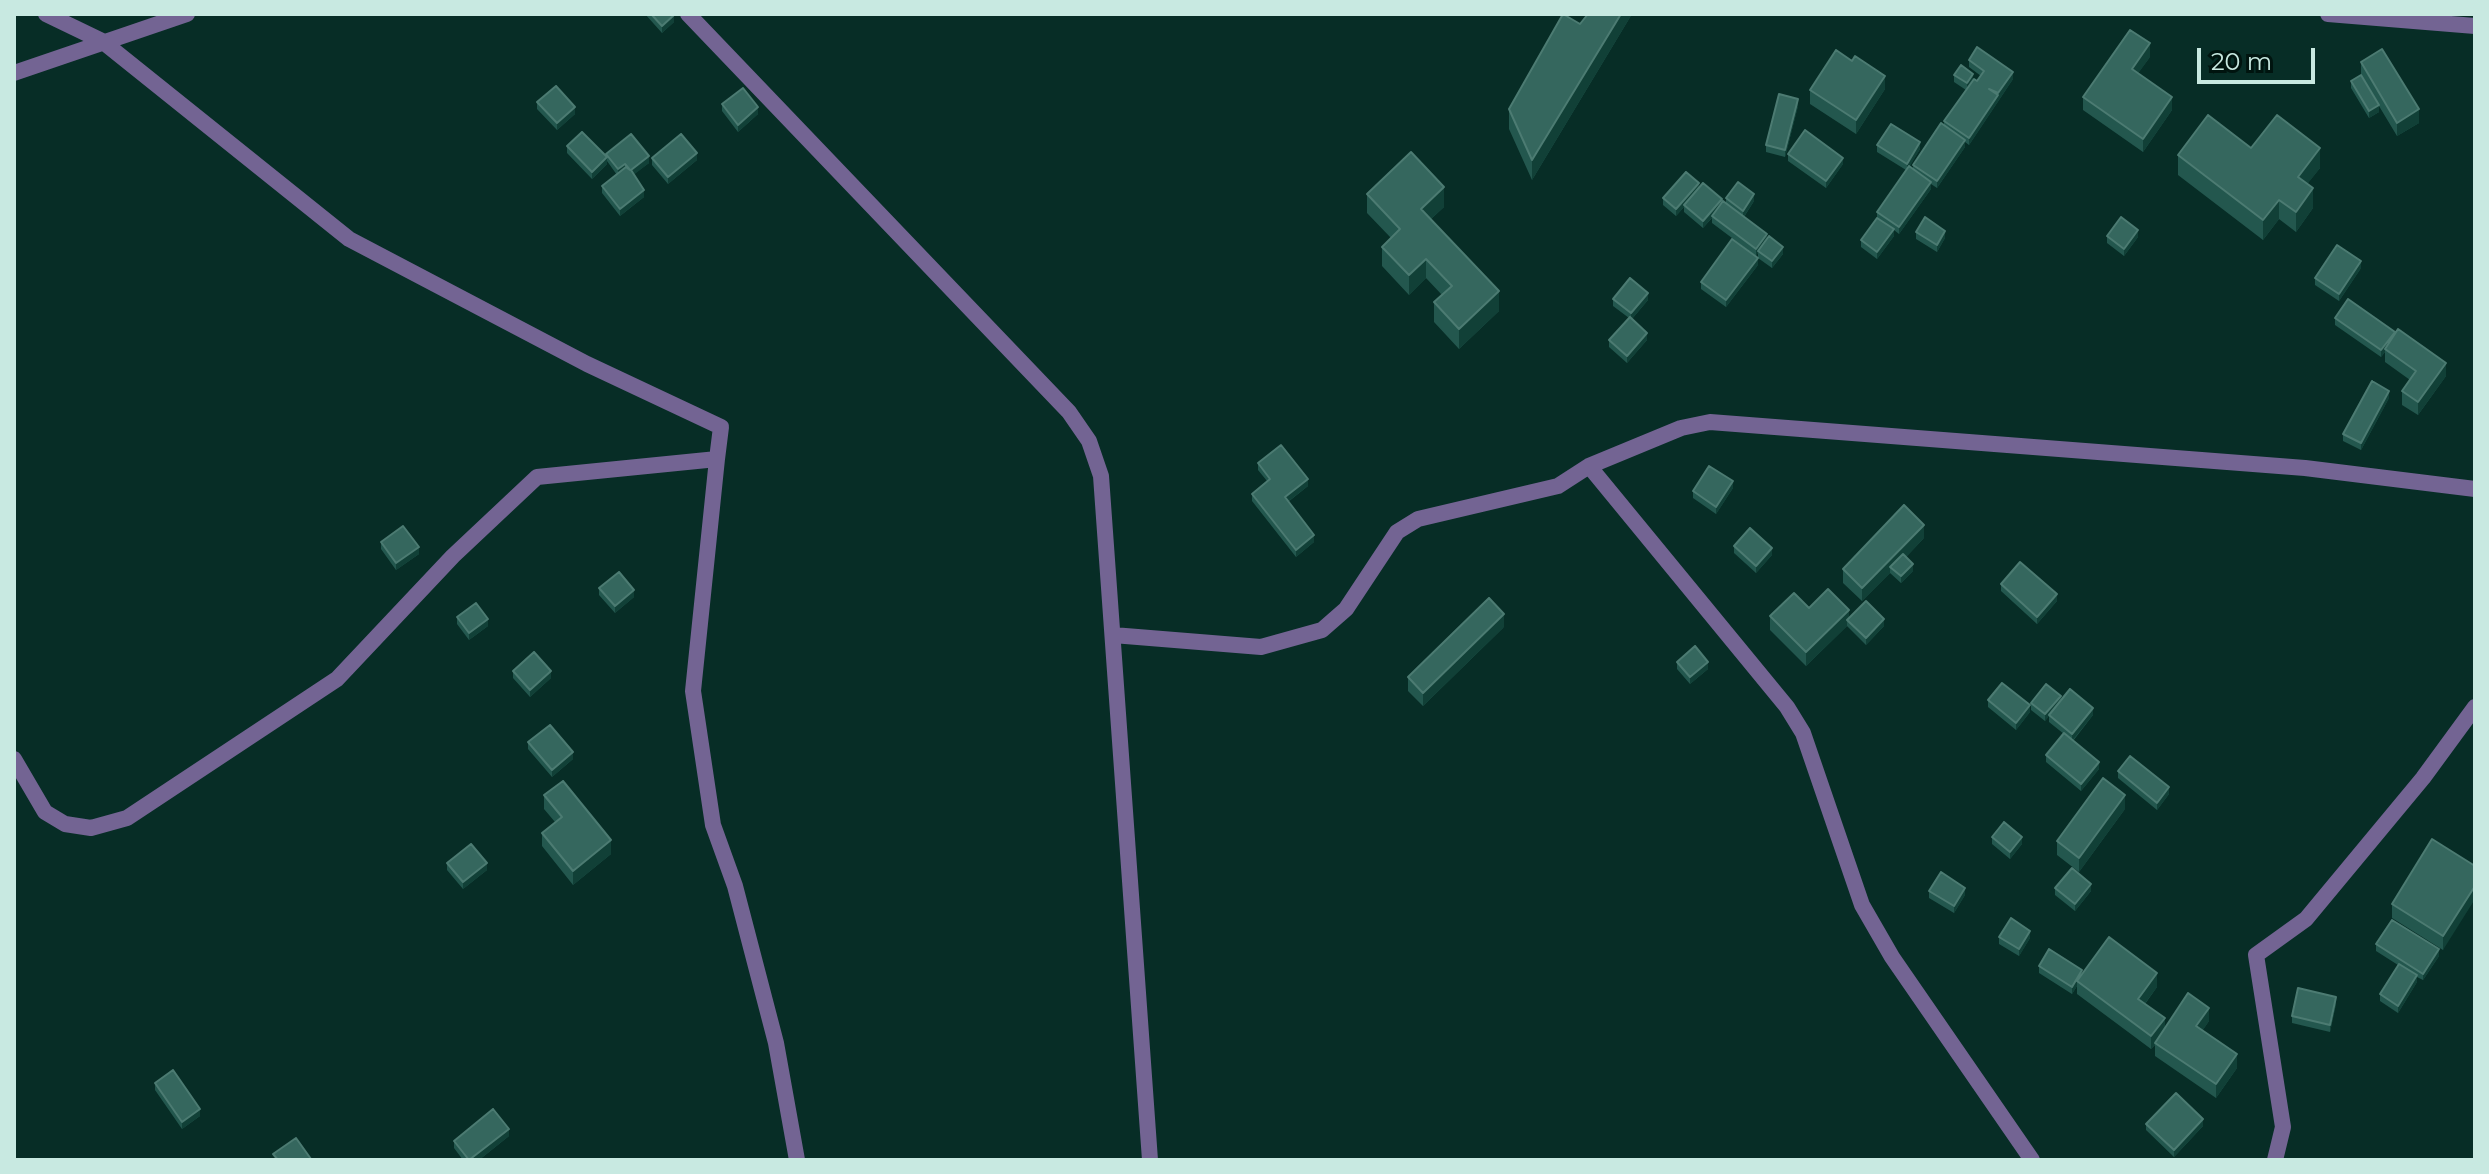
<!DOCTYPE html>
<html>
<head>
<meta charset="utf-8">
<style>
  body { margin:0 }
  #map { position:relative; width:2489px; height:1174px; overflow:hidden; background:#072d26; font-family:Montserrat,sans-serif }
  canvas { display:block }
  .frame { position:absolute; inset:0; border:16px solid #c8e9e1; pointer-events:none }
  .scale { position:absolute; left:2197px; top:48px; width:118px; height:36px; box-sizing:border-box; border:4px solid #c8e9e1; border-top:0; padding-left:10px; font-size:24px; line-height:28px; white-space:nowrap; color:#c8e9e1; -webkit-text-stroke:6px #00140f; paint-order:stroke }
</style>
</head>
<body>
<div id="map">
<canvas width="2489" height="1174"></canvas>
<div class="frame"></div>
<div class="scale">20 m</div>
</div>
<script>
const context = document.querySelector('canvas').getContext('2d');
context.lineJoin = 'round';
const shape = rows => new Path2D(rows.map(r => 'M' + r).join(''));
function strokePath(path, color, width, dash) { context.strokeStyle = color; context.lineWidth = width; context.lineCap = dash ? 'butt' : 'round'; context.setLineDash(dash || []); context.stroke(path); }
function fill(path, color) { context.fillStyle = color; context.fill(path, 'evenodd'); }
strokePath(shape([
  [688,14,1069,412,1089,441,1101,476,1150,1160],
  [2328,14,2475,26],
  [14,73,187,14],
  [717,459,693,691,713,825,735,886,776,1043,797,1160],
  [1589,466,1787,707,1803,733,1862,905,1892,957,2032,1160],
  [1113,635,1261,647,1322,630,1346,609,1397,532,1418,519,1558,486,1589,466,1681,428,1710,422,2305,468,2475,489],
  [14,759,45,812,65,824,91,828,127,818,337,679,453,556,537,477,717,459,721,427,587,364,349,239,102,41,46,14],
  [2275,1160,2283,1127,2256,955,2306,919,2423,778,2475,707]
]), '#736493', 16);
fill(shape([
  [645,14,674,14,674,22,662,33],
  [1588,14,1632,14,1532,180,1509,129,1509,109],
  [2150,57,2138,73,2172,110,2143,152,2083,110,2083,97],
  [1969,60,2013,79,1969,145,1965,142,1965,147,1937,188,1931,184,1931,189,1899,234,1894,230,1894,236,1877,259,1861,247,1861,240,1877,218,1877,212,1906,170,1877,152,1877,145,1920,149,1909,167,1913,169,1913,165,1944,126,1944,121,1966,90,1954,82,1954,75,1973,81,1977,81,1981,76,1969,67],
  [2361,62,2419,123,2397,136,2379,106,2379,112,2369,118,2351,88,2351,81,2361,75],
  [1885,89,1856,134,1810,104,1810,90],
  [537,102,575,114,557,130,537,109],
  [722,104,758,114,738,132,722,111],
  [1798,106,1785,157,1766,152,1766,145],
  [567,146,606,157,606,154,649,163,634,174,644,197,620,216,602,193,602,186,617,175,607,161,607,164,592,179,567,153],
  [2251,148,2320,168,2307,184,2313,208,2296,232,2279,219,2263,240,2178,175,2178,155],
  [1788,154,1843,164,1826,188,1788,161],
  [652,158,697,160,668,184,652,165],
  [1699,187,1722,203,1726,204,1726,198,1754,201,1744,217,1783,254,1772,268,1758,258,1758,252,1756,256,1712,223,1712,218,1703,228,1684,212,1684,207,1676,216,1663,205,1663,198],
  [1367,194,1444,207,1431,219,1499,311,1459,349,1434,322,1434,302,1442,295,1426,278,1409,295,1382,266,1382,247,1391,238,1367,213],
  [1916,232,1945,238,1937,252,1916,239],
  [2107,236,2138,237,2124,256,2107,243],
  [1758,265,1726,307,1701,289,1701,282],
  [2361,268,2339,301,2315,285,2315,278],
  [1613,299,1648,300,1632,319,1647,340,1627,363,1609,347,1609,340,1629,318,1613,306],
  [2335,318,2395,335,2446,376,2418,415,2402,405,2402,391,2410,380,2385,362,2385,352,2381,357,2335,325],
  [2389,398,2361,450,2343,441,2343,434],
  [1258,463,1308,486,1288,502,1314,542,1296,557,1252,501,1252,494,1267,481,1258,470],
  [1733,488,1716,514,1693,498,1693,491],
  [1924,538,1906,557,1913,571,1901,583,1890,573,1862,601,1843,583,1843,569],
  [381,542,419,554,396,570,381,549],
  [1734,546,1772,555,1756,573,1734,553],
  [2001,584,2057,601,2037,624,2001,591],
  [599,588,634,597,615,613,599,595],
  [1809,608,1849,618,1884,626,1866,645,1847,626,1806,666,1770,630,1770,616],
  [457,617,488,626,469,640,457,624],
  [1504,627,1423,706,1408,691,1408,677],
  [1677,662,1708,669,1690,684,1677,669],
  [513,671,551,678,530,697,513,678],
  [1988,700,2030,712,2016,730,1988,707],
  [2061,701,2093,715,2073,741,2099,769,2081,791,2046,762,2046,755,2064,734,2049,722,2049,716,2045,721,2031,710,2031,703],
  [528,742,573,759,552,777,528,749],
  [2118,771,2169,794,2157,810,2118,778],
  [544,795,611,854,573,885,542,846,542,833,555,822,544,809],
  [2125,809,2079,872,2057,855,2057,841],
  [1992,837,2022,844,2010,859,1992,844],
  [447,863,487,870,463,889,447,870],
  [2475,866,2443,950,2392,918,2392,904],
  [2055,888,2091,891,2075,911,2055,895],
  [1929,891,1965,895,1954,913,1929,898],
  [1999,937,2030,938,2019,956,1999,944],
  [2376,944,2439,956,2423,980,2417,977,2417,982,2398,1013,2380,1001,2380,994,2398,965,2376,951],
  [2039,966,2157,987,2145,1004,2165,1028,2209,1021,2202,1031,2237,1068,2216,1098,2155,1056,2155,1045,2151,1049,2077,994,2077,986,2072,994,2039,973],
  [2336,1004,2330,1032,2292,1023,2292,1016],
  [155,1083,200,1116,182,1129,155,1090],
  [2146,1124,2203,1126,2174,1157,2146,1130],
  [509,1136,479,1160,463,1160,454,1148,454,1141]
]), '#23574e');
fill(shape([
  [1621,14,1632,14,1532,180,1532,160],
  [674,15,674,22,662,33,662,26],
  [2150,43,2150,57,2132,82,2132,69],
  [2013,72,2013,79,1969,145,1969,138],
  [1973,74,1973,81,1967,90,1967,83],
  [1885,76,1885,89,1856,134,1856,120],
  [2172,97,2172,110,2143,152,2143,139],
  [1798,99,1798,106,1785,157,1785,150],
  [2379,105,2379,112,2369,118,2369,111],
  [575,107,575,114,557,130,557,123],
  [758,107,758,114,738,132,738,125],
  [2419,109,2419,123,2397,136,2397,123],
  [1965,140,1965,147,1937,188,1937,181],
  [1920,142,1920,149,1907,171,1907,164],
  [2320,148,2320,168,2298,196,2298,177],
  [697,153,697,160,668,184,668,177],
  [649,156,649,163,631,177,631,170],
  [607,157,607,164,592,179,592,172],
  [1843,158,1843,164,1826,188,1826,181],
  [625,164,625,171,618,176,618,169],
  [1931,182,1931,189,1899,234,1899,227],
  [1699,183,1699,190,1676,216,1676,209],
  [1444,187,1444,207,1421,228,1421,209],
  [2313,188,2313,208,2296,232,2296,212],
  [644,190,644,197,620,216,620,209],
  [1754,194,1754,201,1743,218,1743,211],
  [1722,199,1722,206,1703,228,1703,221],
  [2279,200,2279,219,2263,240,2263,220],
  [1894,229,1894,236,1877,259,1877,252],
  [2138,230,2138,237,2124,256,2124,249],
  [1945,231,1945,238,1937,252,1937,245],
  [1767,234,1767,241,1756,256,1756,249],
  [1783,247,1783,254,1772,268,1772,261],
  [1758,258,1758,265,1726,307,1726,300],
  [1426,259,1426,278,1409,295,1409,275],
  [2361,261,2361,268,2339,301,2339,294],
  [1499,291,1499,311,1459,349,1459,329],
  [1648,293,1648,300,1631,320,1631,313],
  [2395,332,2395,339,2385,349,2385,352,2381,357,2381,350],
  [1647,333,1647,340,1627,363,1627,356],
  [2446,363,2446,376,2418,415,2418,402],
  [2389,391,2389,398,2361,450,2361,443],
  [1308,479,1308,486,1285,504,1285,497],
  [1733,481,1733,488,1716,514,1716,507],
  [1924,525,1924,538,1894,570,1890,567,1890,573,1862,601,1862,588],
  [1314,535,1314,542,1296,557,1296,550],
  [419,547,419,554,396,570,396,563],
  [1772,548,1772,555,1756,573,1756,566],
  [1913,564,1913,571,1901,583,1901,576],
  [634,590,634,597,615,613,615,606],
  [2057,594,2057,601,2037,624,2037,617],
  [1849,610,1849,622,1847,620,1847,626,1806,666,1806,652],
  [1504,614,1504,627,1423,706,1423,693],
  [488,619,488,626,469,640,469,633],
  [1884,619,1884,626,1866,645,1866,638],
  [1708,662,1708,669,1690,684,1690,677],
  [551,671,551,678,530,697,530,690],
  [2061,696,2061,702,2045,721,2045,714],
  [2030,705,2030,712,2016,730,2016,723],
  [2093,708,2093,715,2072,741,2072,734],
  [573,752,573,759,552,777,552,770],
  [2099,762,2099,769,2081,791,2081,784],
  [2169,787,2169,794,2157,810,2157,803],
  [2125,795,2125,809,2079,872,2079,858],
  [2022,837,2022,844,2010,859,2010,852],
  [611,840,611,854,573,885,573,871],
  [487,863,487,870,463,889,463,882],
  [2091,884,2091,891,2075,911,2075,904],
  [2475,886,2475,899,2443,950,2443,936],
  [1965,888,1965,895,1954,913,1954,906],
  [2030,931,2030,938,2019,956,2019,949],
  [2439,949,2439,956,2423,980,2423,974],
  [2082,970,2082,977,2077,981,2077,986,2072,994,2072,987],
  [2157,973,2157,987,2138,1013,2138,999],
  [2417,975,2417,982,2398,1013,2398,1006],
  [2336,997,2336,1004,2330,1032,2330,1025],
  [2209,1008,2209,1021,2196,1040,2196,1026],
  [2165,1018,2165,1032,2151,1049,2151,1036],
  [2237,1054,2237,1068,2216,1098,2216,1084],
  [200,1109,200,1116,182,1129,182,1122],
  [2203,1119,2203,1126,2174,1157,2174,1150],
  [509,1129,509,1136,479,1160,470,1160]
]), '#114037');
const building = shape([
  [651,14,674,14,674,15,662,26,651,14],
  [1563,14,1580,24,1588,14,1621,14,1532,160,1509,109,1563,14],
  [2130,30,2150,43,2132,69,2172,97,2143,139,2083,97,2130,30],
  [1977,47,2013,72,1998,93,1989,89,1998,95,1969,138,1944,121,1974,79,1977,81,1984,71,1969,60,1977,47],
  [2382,49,2419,109,2397,123,2361,62,2382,49],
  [1836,50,1852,61,1855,56,1885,76,1856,120,1810,90,1836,50],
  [1961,65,1973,74,1967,83,1954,75,1961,65],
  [2361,75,2379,105,2369,111,2351,81,2361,75],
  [556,86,575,107,557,123,537,102,556,86],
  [743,88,758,107,738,125,722,104,743,88],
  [1779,94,1798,99,1785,150,1766,145,1779,94],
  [2208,115,2251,148,2277,115,2320,148,2298,177,2313,188,2296,212,2279,200,2263,220,2178,155,2208,115],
  [1941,123,1965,140,1937,181,1913,165,1941,123],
  [1891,124,1920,142,1907,164,1877,145,1891,124],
  [1805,130,1843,158,1826,181,1788,154,1805,130],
  [582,132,607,157,592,172,567,146,582,132],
  [631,134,649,156,631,170,644,190,620,209,602,186,626,167,630,170,625,164,618,169,606,154,631,134],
  [681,134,697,153,668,177,652,158,681,134],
  [1411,152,1444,187,1421,209,1499,291,1459,329,1434,302,1452,286,1426,259,1409,275,1382,247,1400,229,1367,194,1411,152],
  [1909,166,1931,182,1899,227,1877,212,1909,166],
  [1686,172,1699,183,1676,209,1663,198,1686,172],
  [1738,182,1754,194,1743,211,1726,198,1738,182],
  [1703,183,1722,199,1703,221,1684,205,1703,183],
  [1723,201,1767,234,1756,249,1712,216,1723,201],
  [1925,217,1945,231,1937,245,1916,232,1925,217],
  [2121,217,2138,230,2124,249,2107,236,2121,217],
  [1877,218,1894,229,1877,252,1861,240,1877,218],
  [1769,236,1783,247,1772,261,1758,251,1769,236],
  [1732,239,1758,258,1726,300,1701,282,1732,239],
  [2337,245,2361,261,2339,294,2315,278,2337,245],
  [1630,278,1648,293,1631,313,1613,299,1630,278],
  [2348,299,2395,332,2381,350,2335,318,2348,299],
  [1630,317,1647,333,1627,356,1609,340,1630,317],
  [2398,329,2446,363,2418,402,2402,391,2416,371,2385,349,2398,329],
  [2372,381,2389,391,2361,443,2343,434,2372,381],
  [1281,445,1308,479,1285,497,1314,535,1296,550,1252,494,1270,479,1258,463,1281,445],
  [1709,466,1733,481,1716,507,1693,491,1709,466],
  [1904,505,1924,525,1862,588,1843,569,1904,505],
  [403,526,419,547,396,563,381,542,403,526],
  [1750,528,1772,548,1756,566,1734,546,1750,528],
  [1903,554,1913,564,1901,576,1890,567,1903,554],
  [2020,562,2057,594,2037,617,2001,584,2020,562],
  [619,572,634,590,615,606,599,588,619,572],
  [1828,589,1849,610,1806,652,1770,616,1794,593,1809,608,1828,589],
  [1489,598,1504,614,1423,693,1408,677,1489,598],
  [1866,601,1884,619,1866,638,1847,620,1866,601],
  [476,603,488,619,469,633,457,617,476,603],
  [1695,646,1708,662,1690,677,1677,662,1695,646],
  [534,652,551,671,530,690,513,671,534,652],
  [2002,683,2030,705,2016,723,1988,700,2002,683],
  [2046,684,2061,696,2045,714,2031,703,2046,684],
  [2070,689,2093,708,2072,734,2049,715,2070,689],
  [550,725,573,752,552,770,528,742,550,725],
  [2064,733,2099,762,2081,784,2046,755,2064,733],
  [2130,756,2169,787,2157,803,2118,771,2130,756],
  [2103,778,2125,795,2079,858,2057,841,2103,778],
  [563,781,611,840,573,871,542,833,562,817,544,795,563,781],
  [2004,822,2022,837,2010,852,1992,837,2004,822],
  [2432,839,2475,866,2475,886,2443,936,2392,904,2432,839],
  [471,844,487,863,463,882,447,863,471,844],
  [2072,868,2091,884,2075,904,2055,888,2072,868],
  [1941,872,1965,888,1954,906,1929,891,1941,872],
  [2011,918,2030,931,2019,949,1999,937,2011,918],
  [2392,920,2439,949,2423,974,2376,944,2392,920],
  [2109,937,2157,973,2138,999,2165,1018,2151,1036,2077,981,2109,937],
  [2049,949,2082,970,2072,987,2039,966,2049,949],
  [2399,964,2417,975,2398,1006,2380,994,2399,964],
  [2298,988,2336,997,2330,1025,2292,1016,2298,988],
  [2188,993,2209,1008,2196,1026,2237,1054,2216,1084,2155,1043,2188,993],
  [173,1070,200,1109,182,1122,155,1083,173,1070],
  [2176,1093,2203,1119,2174,1150,2146,1124,2176,1093],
  [493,1109,509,1129,469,1160,454,1141,493,1109],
  [296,1138,311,1159,309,1160,278,1160,273,1154,296,1138]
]);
fill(building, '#35675e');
strokePath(building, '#4c7b72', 2);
</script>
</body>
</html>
